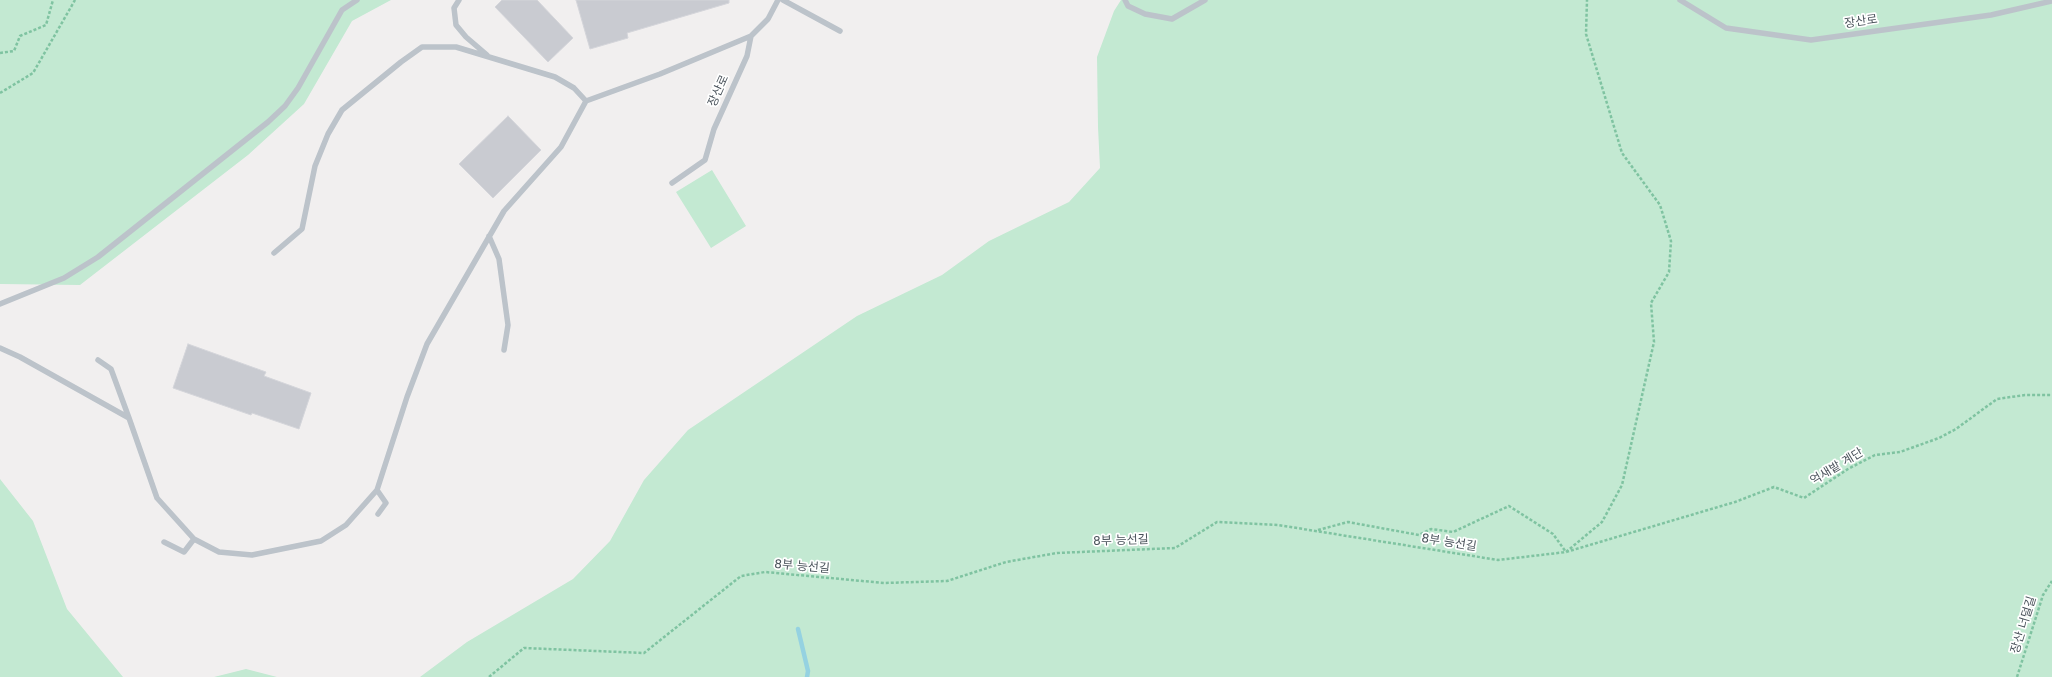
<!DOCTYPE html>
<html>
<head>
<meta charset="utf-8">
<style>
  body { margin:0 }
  canvas { display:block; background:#f1efef }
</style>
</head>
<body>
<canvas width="2052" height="677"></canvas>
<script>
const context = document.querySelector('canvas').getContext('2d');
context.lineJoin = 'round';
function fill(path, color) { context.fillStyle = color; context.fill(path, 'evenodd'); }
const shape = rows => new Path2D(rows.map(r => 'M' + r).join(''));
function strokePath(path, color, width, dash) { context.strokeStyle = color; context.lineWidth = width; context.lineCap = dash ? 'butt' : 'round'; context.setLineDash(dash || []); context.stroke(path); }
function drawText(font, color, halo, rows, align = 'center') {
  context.font = font + ' "DejaVu Sans","Noto Sans KR",sans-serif'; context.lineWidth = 3.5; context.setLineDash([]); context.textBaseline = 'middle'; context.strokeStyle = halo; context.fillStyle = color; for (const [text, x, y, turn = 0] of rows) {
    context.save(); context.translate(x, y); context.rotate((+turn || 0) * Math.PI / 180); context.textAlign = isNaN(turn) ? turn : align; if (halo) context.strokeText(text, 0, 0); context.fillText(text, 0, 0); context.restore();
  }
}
fill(shape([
  [0,0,391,0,352,21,304,104,248,155,80,285,0,284],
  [1121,0,2052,0,2052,677,420,677,467,642,573,579,610,541,644,480,688,430,857,316,942,275,989,241,1069,202,1100,168,1098,127,1097,57,1114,11],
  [712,170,746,226,711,248,676,192],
  [0,479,33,521,67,609,123,677,0,677],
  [246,669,277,677,214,677]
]), '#c3e9d2');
strokePath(shape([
  [798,629,808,671,807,677]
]), '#95d2e1', 4.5);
const building = shape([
  [502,0,537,0,573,38,548,62,495,7,502,0],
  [576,0,729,0,729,3,627,33,628,38,590,49,576,0],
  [508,116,541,150,493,198,459,164,508,116],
  [188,344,266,372,264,376,311,393,299,429,252,413,251,415,173,388,188,344]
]);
fill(building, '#c9cbd1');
strokePath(building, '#d4d5da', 1);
strokePath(shape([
  [0,53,14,51,20,36,46,25,53,0],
  [0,93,33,73,75,0],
  [1318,530,1348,522,1419,535,1431,529,1453,532,1509,506,1553,534,1566,552,1602,522,1622,485,1654,342,1651,303,1669,272,1671,241,1660,205,1622,153,1586,34,1587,0],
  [489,677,524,648,644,653,741,576,765,572,884,583,947,581,1006,562,1057,553,1175,548,1217,522,1278,525,1498,560,1566,552,1735,502,1774,487,1804,498,1848,469,1875,455,1900,452,1939,438,1956,429,1997,399,2025,395,2052,395],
  [2017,677,2043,595,2052,581]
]), '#7fc3a1', 2.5, [3, 2]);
strokePath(shape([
  [459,0,454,8,456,25,466,37,487,55],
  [783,0,840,31],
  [1125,0,1128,6,1145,14,1172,19,1205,0],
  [1680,0,1726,28,1811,40,1991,15,2052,1],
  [672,183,705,160,714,129,747,56,751,36,768,19,778,0],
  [489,236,499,259,508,325,504,350],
  [274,253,302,229,315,166,328,134,342,110,401,62,422,47,456,47,555,77,574,88,586,101],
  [0,304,64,278,98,257,268,122,285,106,298,88,342,10,357,0],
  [0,348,20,357,129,418,157,498,194,539,219,552,252,555,321,541,346,525,377,490,407,397,427,344,504,211,561,147,586,101,660,74,751,36],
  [98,360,111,369,129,418],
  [377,490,386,503,378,514],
  [164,542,184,552,194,539]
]), '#bcc3ca', 5.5);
drawText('12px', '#49525a', '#fff', [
  ["장산로",1861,22,-8],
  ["장산로",719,91,-66],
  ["억새밭 계단",1837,467,-31],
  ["8부 능선길",1121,541,-2],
  ["8부 능선길",1449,543,9],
  ["8부 능선길",802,567,5],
  ["장산 너덜길",2024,625,-73]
]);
</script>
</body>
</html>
